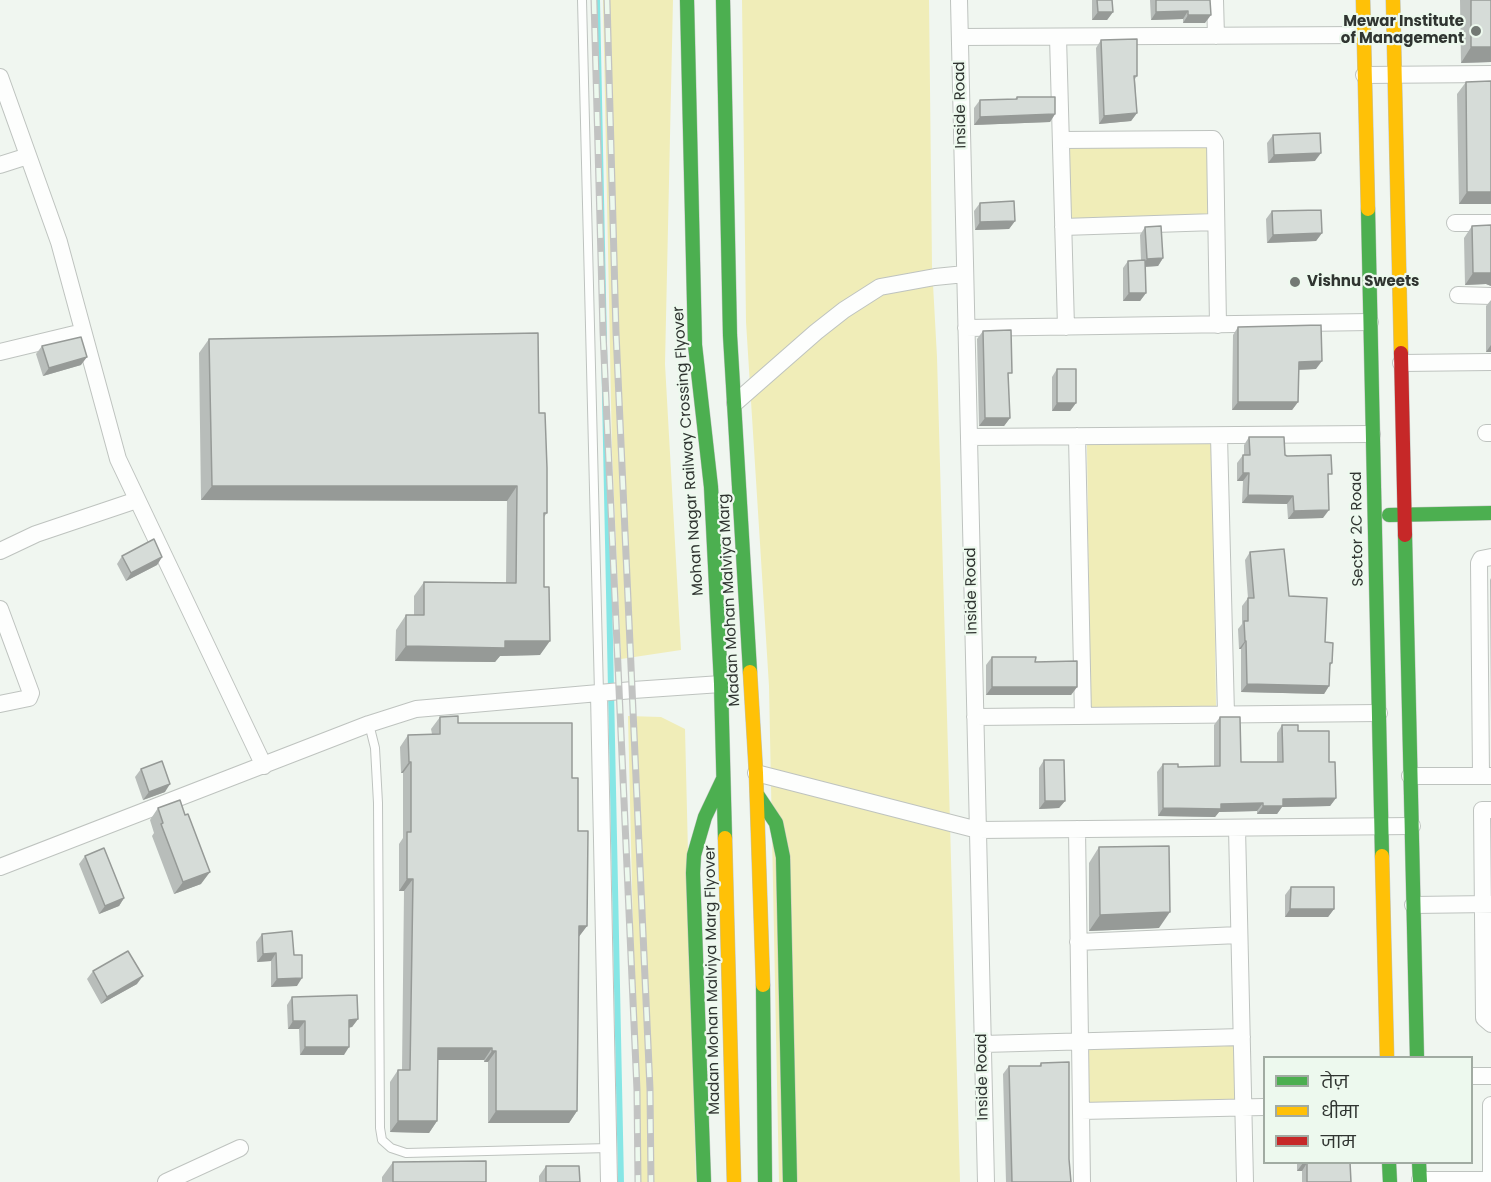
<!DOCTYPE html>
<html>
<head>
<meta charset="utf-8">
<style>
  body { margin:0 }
  #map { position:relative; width:1491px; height:1182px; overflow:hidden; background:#f0f6f0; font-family:Poppins,"Noto Sans Devanagari",sans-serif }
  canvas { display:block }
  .legend { position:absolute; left:1263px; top:1056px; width:210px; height:108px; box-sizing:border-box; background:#edf9ee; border:2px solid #a1aba2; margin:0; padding:8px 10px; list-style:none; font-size:18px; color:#303531 }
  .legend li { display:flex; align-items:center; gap:12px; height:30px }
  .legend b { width:30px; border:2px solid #a1aba2 }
</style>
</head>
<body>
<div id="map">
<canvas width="1491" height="1182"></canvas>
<ul class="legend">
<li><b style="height:8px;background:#4caf50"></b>तेज़</li>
<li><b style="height:8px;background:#ffc107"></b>धीमा</li>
<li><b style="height:8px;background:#c62828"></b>जाम</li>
</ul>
</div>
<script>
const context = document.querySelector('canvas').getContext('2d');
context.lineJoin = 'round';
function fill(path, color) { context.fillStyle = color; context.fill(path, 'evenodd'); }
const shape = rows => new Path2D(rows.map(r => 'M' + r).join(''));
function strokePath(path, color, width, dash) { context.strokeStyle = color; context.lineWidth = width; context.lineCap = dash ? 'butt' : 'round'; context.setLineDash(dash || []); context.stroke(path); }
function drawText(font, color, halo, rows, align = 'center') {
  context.font = font + ' Poppins,sans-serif'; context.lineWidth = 4.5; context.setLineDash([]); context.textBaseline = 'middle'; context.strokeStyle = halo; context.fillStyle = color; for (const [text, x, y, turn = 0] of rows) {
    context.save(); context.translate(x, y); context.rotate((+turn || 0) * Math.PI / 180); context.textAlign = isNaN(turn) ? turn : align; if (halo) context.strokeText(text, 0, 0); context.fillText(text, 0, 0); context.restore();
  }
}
fill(shape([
  [603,0,673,0,665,364,681,650,621,659,612,451],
  [742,0,929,0,932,266,937,357,960,1182,779,1182,769,686,746,322],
  [1209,145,1210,217,1070,219,1069,147],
  [1212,443,1216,706,1090,708,1087,445],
  [628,716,661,717,685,729,696,1182,639,1182],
  [1236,1044,1237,1102,1088,1105,1087,1047]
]), '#f0edb8');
strokePath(shape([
  [597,0,621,1182]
]), '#86e6e5', 6);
const lane = shape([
  [582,0,599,693],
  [369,724,375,748,378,803,380,1128,382,1140,391,1148,406,1153,609,1148]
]);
const street = shape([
  [959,0,986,1182],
  [1215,0,1216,36],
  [960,37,1364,35],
  [1058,37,1066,327],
  [1364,75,1491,74],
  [0,77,59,242,118,459,264,766],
  [1061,140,1213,139,1215,142,1218,325],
  [0,165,28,156],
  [1455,223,1491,223],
  [1063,227,1216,222],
  [1458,295,1491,296],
  [966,328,1370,322],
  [0,352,83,332],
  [1401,363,1491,362],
  [735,403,816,332,844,310,880,287,935,277,965,274],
  [1486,433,1491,433],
  [1077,436,1083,716],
  [1219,436,1226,714],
  [969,437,1372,434],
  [0,551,36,534,137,500],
  [1491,557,1481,559,1479,563,1481,776,1491,776],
  [0,609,31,693,29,698,0,704],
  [599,694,609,1182],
  [975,717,1379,713],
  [756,773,978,830,1412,826],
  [1410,776,1481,776],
  [1491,810,1482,810,1484,1018,1491,1024],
  [1237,828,1245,1182],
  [1077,829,1082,1182],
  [0,867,369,724,416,709,633,690,721,684],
  [1413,905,1491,904],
  [1078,942,1239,935],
  [983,1044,1242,1037],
  [1472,1076,1491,1076],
  [1081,1111,1264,1107],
  [1420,1180,1491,1180],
  [166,1182,240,1148],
  [1491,1182,1491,1105]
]);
const fast = shape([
  [687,0,695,345,711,487,721,684,725,838],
  [723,0,730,335,750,672],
  [1368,209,1382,856],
  [1389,515,1491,513],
  [1405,535,1417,1058],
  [758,796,776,823,783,857,790,1182],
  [763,985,765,1182],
  [1389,1162,1390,1182],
  [1419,1162,1420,1182],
  [704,1182,693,873,694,855,705,817,723,779]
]);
const slow = shape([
  [1363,0,1368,209],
  [1393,0,1401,353],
  [750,672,756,773,763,985],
  [725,838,734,1182],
  [1382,856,1387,1058]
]);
const jam = shape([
  [1401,353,1405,535]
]);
strokePath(lane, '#bec3bf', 10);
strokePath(street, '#bec3bf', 18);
strokePath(fast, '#bec3bf', 15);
strokePath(slow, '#bec3bf', 15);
strokePath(jam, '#bec3bf', 15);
strokePath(lane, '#fdfefd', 8);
strokePath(street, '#fdfefd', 16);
strokePath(fast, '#4caf50', 14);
strokePath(slow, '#ffc107', 14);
strokePath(jam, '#c62828', 14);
const rail = shape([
  [594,0,603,332,637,1090,638,1182],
  [607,0,616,332,650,1089,651,1182]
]);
strokePath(rail, '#c2c3c2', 7);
strokePath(rail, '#edf9ee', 4.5, [14]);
fill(shape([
  [1092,0,1112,0,1113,12,1107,20,1092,20],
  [1150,0,1210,0,1205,23,1183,23,1183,19,1151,20],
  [1460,0,1491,0,1491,62,1461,63],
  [1101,40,1137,76,1135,79,1137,113,1131,121,1099,124,1096,48],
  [1466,82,1491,204,1459,204,1457,94],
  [1017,97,1055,114,1050,122,974,125,974,108,980,100,1015,99],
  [1273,135,1315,161,1268,163,1267,143],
  [980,203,1015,221,1009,229,975,230,974,211],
  [1272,211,1322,233,1316,241,1267,243,1266,219],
  [1491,225,1491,286,1486,284,1465,285,1464,238,1472,226],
  [1145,227,1163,258,1158,266,1145,267,1146,293,1140,301,1123,301,1123,268,1128,261,1141,260,1140,235],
  [1491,300,1491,352,1486,352,1486,306],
  [1238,327,1316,369,1299,370,1298,402,1292,410,1232,410,1233,335],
  [983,331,1008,379,1010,418,1004,426,979,426,977,339],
  [209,339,539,413,547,513,544,517,540,655,500,656,495,662,395,661,396,630,406,615,414,615,414,596,424,582,506,583,507,501,201,500,199,353],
  [42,346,81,365,43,376,36,354],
  [1057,369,1076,403,1070,411,1052,411,1052,377],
  [1249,437,1285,455,1328,480,1323,518,1288,519,1287,504,1242,503,1243,481,1237,481,1237,463,1243,455,1244,455,1244,445],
  [1250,552,1289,596,1325,642,1332,663,1330,666,1329,686,1324,694,1241,692,1241,649,1239,649,1238,629,1242,624,1242,606,1248,598,1245,560],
  [122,556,162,557,157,565,126,581,117,564],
  [1491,578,1491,723,1490,580],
  [992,657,1035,662,1077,687,1071,695,986,695,986,665],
  [440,717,458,723,572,778,587,926,579,936,577,1111,569,1123,488,1123,488,1062,484,1062,484,1060,438,1060,437,1121,429,1133,390,1132,390,1082,398,1070,402,1070,404,891,399,891,399,844,403,838,403,773,401,773,400,747,408,735,432,734,431,729],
  [1220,717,1241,762,1277,762,1277,733,1282,725,1298,731,1329,762,1336,798,1330,806,1282,807,1277,814,1257,814,1257,811,1219,812,1215,817,1158,816,1157,772,1163,764,1178,767,1214,766,1214,725],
  [1044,760,1065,801,1059,808,1039,809,1039,768],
  [141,769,165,792,143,800,135,777],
  [158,808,201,884,174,894,152,836,154,833,150,820],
  [1099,847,1159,928,1089,931,1089,863],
  [85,856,124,898,119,906,99,914,79,864],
  [1291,887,1334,909,1328,917,1285,917,1285,895],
  [292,931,297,986,271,987,271,961,257,962,256,942,262,934],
  [93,971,137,984,101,1004,87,979],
  [292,997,358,1019,352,1027,349,1028,344,1055,300,1055,299,1029,288,1029,287,1005],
  [1041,1063,1069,1159,1071,1182,1006,1182,1003,1074,1009,1066,1039,1066],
  [393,1162,486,1182,382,1182,382,1177],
  [1297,1162,1350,1162,1351,1182,1302,1182,1302,1171,1297,1171],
  [546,1166,580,1182,539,1182,539,1176]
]), '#b8bdba');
fill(shape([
  [1188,11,1183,19,1151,20,1156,12],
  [1098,12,1113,12,1107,20,1092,20],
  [1188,15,1211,15,1205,23,1183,23],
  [1471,47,1491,47,1491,62,1461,63],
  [1137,113,1131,121,1099,124,1104,116],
  [1055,114,1050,122,974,125,980,117],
  [1321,153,1315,161,1268,163,1274,155],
  [1467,192,1491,192,1491,204,1459,204],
  [1015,221,1009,229,975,230,980,222],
  [1322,233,1316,241,1267,243,1273,235],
  [1163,258,1158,266,1141,267,1147,259],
  [1473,273,1491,273,1491,286,1486,284,1465,285],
  [1129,293,1146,293,1140,301,1123,301],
  [1491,345,1491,352,1486,352],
  [87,357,81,365,43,376,49,368],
  [1322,361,1316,369,1293,370,1299,362],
  [1238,402,1298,402,1292,410,1232,410],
  [1057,403,1076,403,1070,411,1052,411],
  [985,418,1010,418,1004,426,979,426],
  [1243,473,1249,473,1243,481,1237,481],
  [212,486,517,486,507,501,201,500],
  [1248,495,1293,496,1287,504,1242,503],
  [1329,510,1323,518,1288,519,1294,511],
  [162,557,157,565,126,581,131,573],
  [505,641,550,641,540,655,500,656,495,662,395,661,406,646],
  [1245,641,1246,641,1241,649,1239,649],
  [1247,684,1329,686,1324,694,1241,692],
  [992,687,1077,687,1071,695,986,695],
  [409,762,411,762,403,773,401,773],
  [170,784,165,792,143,800,149,792],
  [1336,798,1330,806,1282,807,1277,814,1257,814,1263,806,1283,799],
  [1045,801,1065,801,1059,808,1039,809],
  [1263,803,1257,811,1219,812,1215,817,1158,816,1163,808,1221,804],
  [210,872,201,884,174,894,183,882],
  [407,879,413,879,404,891,399,891],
  [124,898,119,906,99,914,105,906],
  [1290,909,1334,909,1328,917,1285,917],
  [1170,912,1159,928,1089,931,1100,915],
  [579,926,587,926,578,938],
  [276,953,271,961,257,962,263,954],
  [143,976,137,984,101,1004,107,997],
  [302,978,297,986,271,987,277,979],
  [358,1019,352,1027,343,1028,349,1020],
  [293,1021,305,1021,299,1029,288,1029],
  [305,1047,349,1047,344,1055,300,1055],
  [438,1048,492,1048,484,1060,430,1060],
  [492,1051,496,1051,488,1062,484,1062],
  [496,1111,577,1111,569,1123,488,1123],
  [398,1121,437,1121,429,1133,390,1132],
  [1303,1163,1307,1163,1302,1171,1297,1171]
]), '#969a97');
const building = shape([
  [1097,0,1112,0,1113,12,1098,12,1097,0],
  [1156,0,1210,0,1211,15,1188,15,1188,11,1156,12,1156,0],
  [1471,0,1491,0,1491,47,1471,47,1471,0],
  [1137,39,1137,76,1134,76,1137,113,1104,116,1101,40,1137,39],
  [1491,81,1491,192,1467,192,1466,82,1491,81],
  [1017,97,1055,97,1055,114,980,117,980,100,1017,99,1017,97],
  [1320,133,1321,153,1274,155,1273,135,1320,133],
  [1014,201,1015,221,980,222,980,203,1014,201],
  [1321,210,1322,233,1273,235,1272,211,1321,210],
  [1491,225,1491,273,1473,273,1472,226,1491,225],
  [1161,226,1163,258,1147,259,1145,227,1161,226],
  [1145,260,1146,293,1129,293,1128,261,1145,260],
  [1321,325,1322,361,1299,362,1298,402,1238,402,1238,327,1321,325],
  [1011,330,1012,373,1008,373,1010,418,985,418,983,331,1011,330],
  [538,333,539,413,545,413,547,468,547,513,544,513,544,587,549,587,550,641,505,641,505,648,406,646,406,615,424,615,424,582,516,583,517,486,212,486,209,339,538,333],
  [81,337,87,357,49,368,42,346,81,337],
  [1057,369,1076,369,1076,403,1057,403,1057,369],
  [1249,437,1284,437,1285,455,1287,456,1331,455,1332,474,1328,474,1329,510,1294,511,1293,496,1248,495,1249,473,1243,473,1243,455,1250,455,1249,437],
  [154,539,162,557,131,573,122,556,154,539],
  [1284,549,1289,596,1327,598,1325,642,1333,643,1332,663,1330,663,1329,686,1247,684,1246,641,1245,641,1244,621,1248,621,1248,598,1254,598,1250,552,1284,549],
  [992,657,1036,657,1035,662,1077,661,1077,687,992,687,992,657],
  [458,716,458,723,572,723,572,778,578,778,578,831,588,831,587,926,579,926,577,1111,496,1111,496,1051,492,1051,492,1048,438,1048,437,1121,398,1121,398,1070,410,1070,413,879,407,879,407,832,411,832,411,762,409,762,408,735,440,734,440,717,458,716],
  [1220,717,1240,717,1241,762,1283,762,1282,725,1298,725,1298,731,1329,731,1329,762,1335,762,1336,798,1283,799,1283,806,1263,806,1263,803,1221,804,1221,809,1163,808,1163,764,1178,764,1178,767,1220,766,1220,717],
  [1044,760,1064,760,1065,801,1045,801,1044,760],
  [162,761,170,784,149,792,141,769,162,761],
  [180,800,185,815,188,814,210,872,183,882,161,824,163,823,158,808,180,800],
  [1169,846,1170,912,1100,915,1099,847,1169,846],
  [104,848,124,898,105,906,85,856,104,848],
  [1291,887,1334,887,1334,909,1290,909,1291,887],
  [292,931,294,955,302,955,302,978,277,979,276,953,263,954,262,934,292,931],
  [128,951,143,976,107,997,93,971,128,951],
  [357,995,358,1019,349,1020,349,1047,305,1047,305,1021,293,1021,292,997,357,995],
  [1069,1062,1069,1159,1071,1182,1012,1182,1009,1066,1041,1066,1041,1063,1069,1062],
  [486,1161,486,1182,393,1182,393,1162,486,1161],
  [1303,1162,1350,1162,1351,1182,1307,1182,1307,1163,1303,1162],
  [546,1166,579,1166,580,1182,546,1182,546,1166]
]);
fill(building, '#d6dcd8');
strokePath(building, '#969a97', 1.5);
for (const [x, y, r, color] of [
  [1476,31,6,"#737974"],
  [1295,282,6,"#737974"]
]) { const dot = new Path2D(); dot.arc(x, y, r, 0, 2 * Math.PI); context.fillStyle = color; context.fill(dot); strokePath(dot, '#edf9ee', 2); }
drawText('bold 15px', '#303531', '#edf9ee', [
  ["Mewar Institute",1464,22],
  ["of Management",1464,39],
  ["Vishnu Sweets",1307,282,"left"]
], 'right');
drawText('15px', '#303531', '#edf9ee', [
  ["Inside Road",961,105,-91],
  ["Mohan Nagar Railway Crossing Flyover",689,451,-94],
  ["Sector 2C Road",1358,529,-91],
  ["Inside Road",972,591,-91],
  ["Madan Mohan Malviya Marg",730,600,-93],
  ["Madan Mohan Malviya Marg Flyover",713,980,-91],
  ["Inside Road",983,1077,-91]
]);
</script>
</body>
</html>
